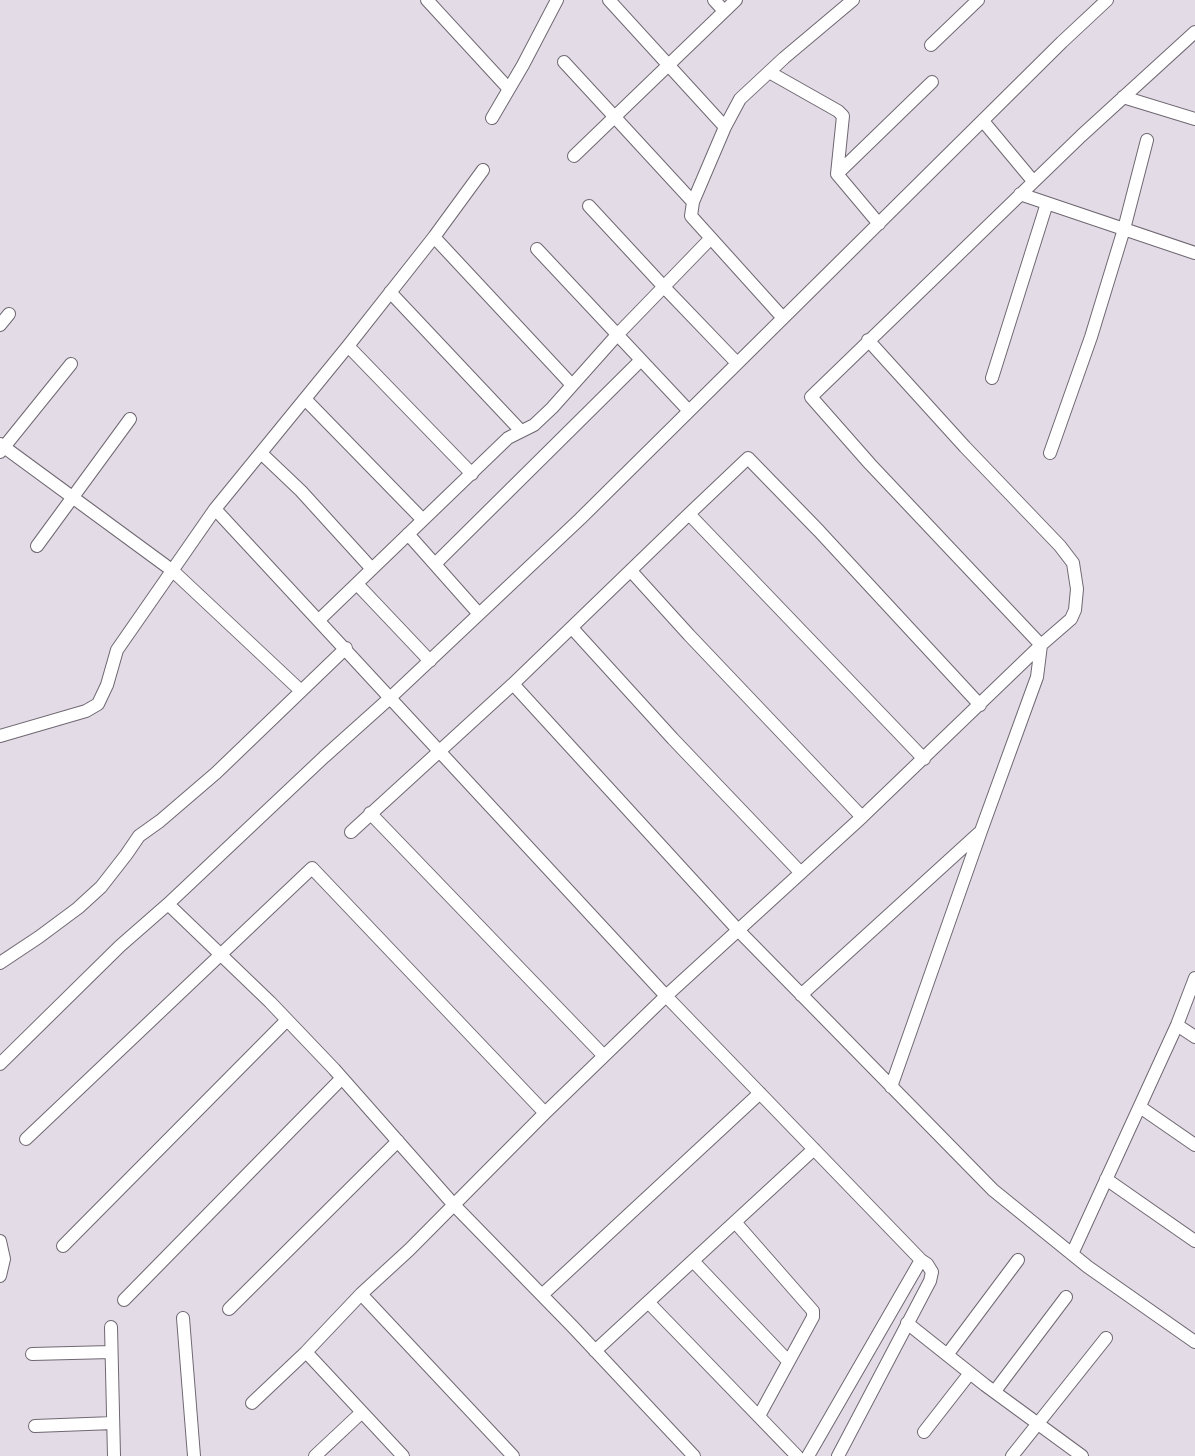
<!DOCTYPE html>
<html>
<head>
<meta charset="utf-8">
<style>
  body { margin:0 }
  canvas { display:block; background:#e3dbe6 }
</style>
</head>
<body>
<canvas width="1195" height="1456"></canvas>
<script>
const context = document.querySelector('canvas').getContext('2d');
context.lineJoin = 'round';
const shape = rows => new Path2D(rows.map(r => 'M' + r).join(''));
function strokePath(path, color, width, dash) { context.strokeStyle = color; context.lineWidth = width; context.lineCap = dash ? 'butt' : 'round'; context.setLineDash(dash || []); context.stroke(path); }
const street = shape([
  [427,0,508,88],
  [609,0,725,127],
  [714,0,724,11],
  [931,45,978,0],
  [564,62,693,202],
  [769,72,838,111,843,116,837,174,879,224],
  [1123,97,1195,119],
  [492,118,523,65,557,0],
  [983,121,1033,181],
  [574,156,736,0],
  [837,174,932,82],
  [1020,194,1195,253],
  [589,206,664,287,737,363],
  [434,237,572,385],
  [537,249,689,411],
  [390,292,521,431],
  [783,318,691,216,693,202,725,127,740,99,784,58,853,0],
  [0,325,9,314],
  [348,346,472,474],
  [992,378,1047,203],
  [305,399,423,520],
  [0,444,173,571,301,691],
  [0,452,71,364],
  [261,453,301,491,372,569],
  [1050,453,1091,337,1124,229,1147,140],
  [215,509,666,996,862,817,689,635,631,571],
  [689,514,924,759],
  [408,534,479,614],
  [37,546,130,419],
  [435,564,641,360],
  [357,584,430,661],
  [319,620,508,438,534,425,552,408,617,335,711,238],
  [572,628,673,739,801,873],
  [513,684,738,930,993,1190,1088,1267,1195,1342],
  [0,736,86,711,98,704,107,685,117,650,215,509,348,346,434,237,483,170],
  [370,813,604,1056],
  [862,817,1041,645,1071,619,1075,610,1077,589,1073,563,1060,546,965,447,868,340],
  [351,832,513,684,689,514,748,458,819,531,980,705],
  [168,904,270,1002,334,1069,454,1205,573,1327,694,1456],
  [0,963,39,937,78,908,101,887,126,855,139,836,160,821,216,773,346,648],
  [801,995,979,833],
  [1177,1025,1195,1037],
  [0,1064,120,946,168,904,324,757,391,697,580,519,1062,42,1107,0],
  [891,1087,981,831,1037,677,1041,645,870,464,811,397,1081,136,1195,32],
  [1140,1107,1195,1145],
  [26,1139,312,868,545,1113],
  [1106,1179,1195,1241],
  [735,1222,813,1311,813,1317,759,1416],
  [0,1241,4,1259,0,1276],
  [63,1246,287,1020],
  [1072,1254,1177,1025,1195,978],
  [693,1261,788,1361],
  [361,1294,513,1456],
  [542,1295,760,1093],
  [124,1300,342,1078],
  [648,1302,797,1456],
  [229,1309,398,1141],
  [183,1318,194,1456],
  [907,1323,985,1385,1082,1456],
  [111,1327,114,1456],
  [595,1351,814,1149],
  [32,1354,111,1352],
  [947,1355,1018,1260],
  [995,1391,1066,1297],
  [252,1403,306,1352],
  [35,1426,113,1423],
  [924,1432,970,1373],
  [315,1456,362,1412],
  [403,1456,306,1352,361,1294,409,1250,545,1113,666,996,921,1260,927,1264,932,1272,930,1281,838,1456],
  [808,1456,921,1260],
  [1012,1456,1106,1338]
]);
strokePath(street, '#6f6872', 14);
strokePath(street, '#fff', 12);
</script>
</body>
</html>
